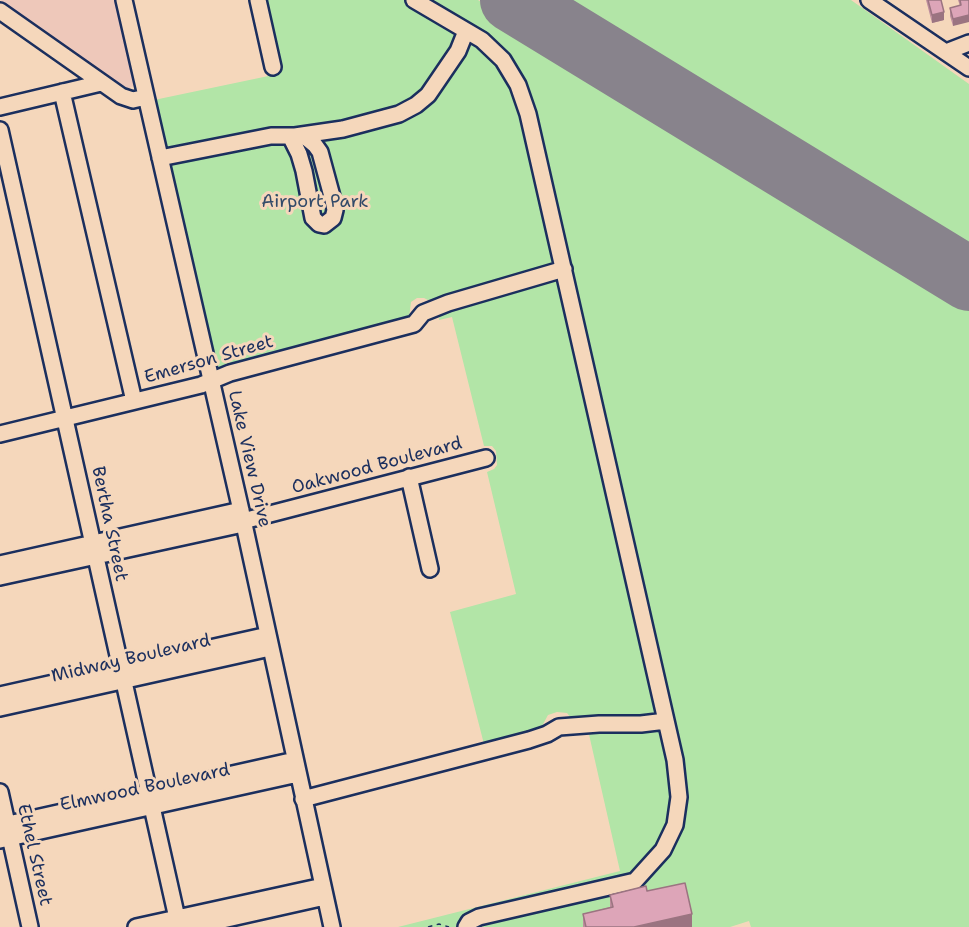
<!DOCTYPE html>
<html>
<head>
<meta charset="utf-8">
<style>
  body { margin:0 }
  canvas { display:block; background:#f5d7bb }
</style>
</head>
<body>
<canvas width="969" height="927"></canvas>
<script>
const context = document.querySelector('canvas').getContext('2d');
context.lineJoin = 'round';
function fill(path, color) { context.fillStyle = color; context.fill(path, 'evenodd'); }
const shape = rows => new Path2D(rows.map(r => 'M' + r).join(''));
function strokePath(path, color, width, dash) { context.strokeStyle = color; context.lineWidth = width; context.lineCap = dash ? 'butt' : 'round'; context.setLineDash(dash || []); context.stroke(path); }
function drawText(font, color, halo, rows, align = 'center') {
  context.font = font + ' "Shantell Sans",sans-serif'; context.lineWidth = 6; context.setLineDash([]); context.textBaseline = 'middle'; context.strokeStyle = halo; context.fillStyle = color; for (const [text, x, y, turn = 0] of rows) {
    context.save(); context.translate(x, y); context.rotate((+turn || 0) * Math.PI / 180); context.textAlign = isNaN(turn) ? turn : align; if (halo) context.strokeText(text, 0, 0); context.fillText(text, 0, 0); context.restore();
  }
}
fill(shape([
  [0,0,115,0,134,80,133,86,128,89,123,87]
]), '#eec8ba');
fill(shape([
  [261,0,478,0,969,302,969,927,751,927,749,921,730,927,398,927,620,871,588,730,575,723,567,713,557,712,548,715,541,728,485,748,450,612,516,594,487,472,494,469,497,465,496,451,492,446,484,446,452,317,439,320,440,312,434,303,424,298,417,298,411,302,409,318,224,368,219,368,215,361,154,100,278,74],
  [555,0,851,0,969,84,969,252]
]), '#b2e5a7');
strokePath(shape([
  [512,0,969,279]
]), '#88838c', 64);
const minor = shape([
  [124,0,240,506,332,927],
  [258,0,273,67],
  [414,0,482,40,503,60,518,85,528,114,675,760,679,797,675,825,663,850,635,881,479,917,469,922,466,927],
  [869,0,969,68],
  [0,11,121,96,133,100,146,97],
  [946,52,969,43],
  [62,92,134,401],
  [0,107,101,83],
  [0,130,179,927],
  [290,136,299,154,304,171,313,218,319,224,324,225,333,218,335,210,333,200,320,152,315,145,303,135],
  [160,158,271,136,295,136,343,129,399,114,416,105,428,95,458,51,466,31],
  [0,434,201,385,230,373,414,324,423,313,448,303,564,269],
  [409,477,430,569],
  [243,521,486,458],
  [0,564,241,510],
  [0,577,243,524],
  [0,695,268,635],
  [0,708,270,648],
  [0,792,30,927],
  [303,799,529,740,547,734,559,727,599,724,641,724,666,721],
  [0,826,295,760],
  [0,840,298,774],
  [136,927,323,886],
  [191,927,325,897]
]);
strokePath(minor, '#1b2f5e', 20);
strokePath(shape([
  [428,927,439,924,449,927]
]), '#1b2f5e', 1.5, [4.5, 4.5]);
strokePath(minor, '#f5d7bb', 15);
fill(shape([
  [926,0,941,0,944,20,932,23],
  [958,0,969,0,953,26,950,16,950,8,960,6],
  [647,891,692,927,583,927,583,914,610,907,610,895]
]), '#be8e9e');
fill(shape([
  [944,12,944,20,932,23,932,15],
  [969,15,969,22,953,26,953,19],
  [692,914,692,927,634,927]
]), '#9b7481');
const building = shape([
  [928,0,941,0,944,12,932,15,928,0],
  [960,0,969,0,969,15,953,19,950,8,961,5,960,0],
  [685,883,692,914,634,927,586,927,583,914,613,907,610,895,646,886,647,891,685,883]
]);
fill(building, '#dda5b8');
strokePath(building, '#9b7481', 1.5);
drawText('18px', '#324a69', '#f5d7bb', [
  ["Airport Park",315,202]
]);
drawText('18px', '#1b2f5e', '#f5d7bb', [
  ["Emerson Street",209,360,-16],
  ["Lake View Drive",249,459,77],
  ["Oakwood Boulevard",377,466,-15],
  ["Bertha Street",109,524,78],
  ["Midway Boulevard",131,659,-13],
  ["Elmwood Boulevard",145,788,-12],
  ["Ethel Street",34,855,77]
]);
</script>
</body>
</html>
